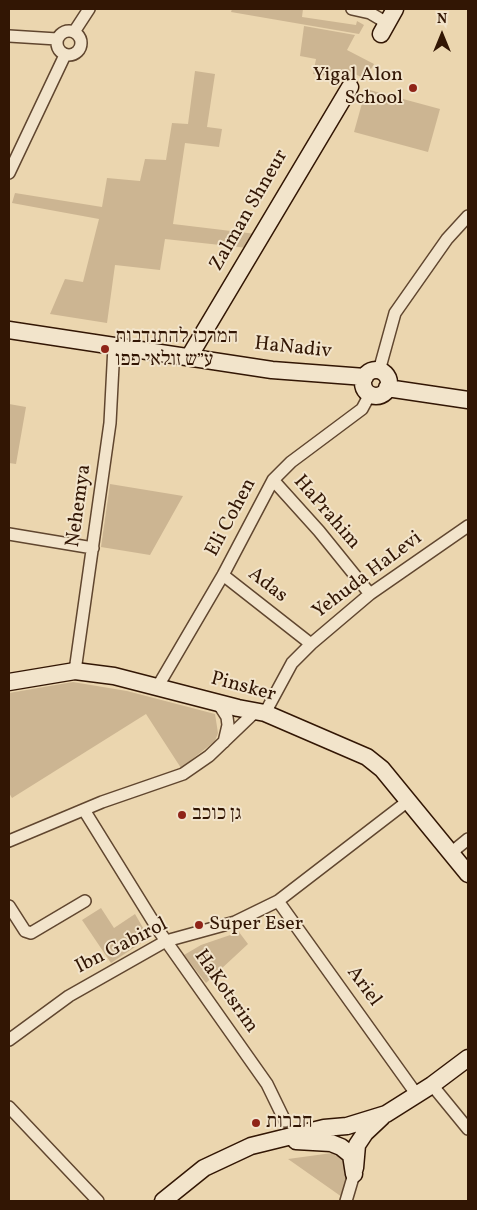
<!DOCTYPE html>
<html>
<head>
<meta charset="utf-8">
<style>
  body { margin:0 }
  #map { position:relative; width:477px; height:1210px; overflow:hidden; background:#ebd6af; font-family:Vollkorn,serif }
  canvas { display:block }
  .frame { position:absolute; inset:0; border:10px solid #321604; pointer-events:none }
  .north { position:absolute; left:417px; top:10px; width:50px; height:50px; -webkit-text-stroke:4px #f2e4cb; paint-order:stroke; rotate:0deg; font-size:14px; font-weight:700; line-height:20px; text-align:center; color:#321604 }
  .north::after { content:''; display:block; margin:auto; width:18px; height:22px; background:#321604; clip-path:polygon(50% 0,100% 100%,50% 72%,0 100%) }
</style>
</head>
<body>
<div id="map">
<canvas width="477" height="1210"></canvas>
<div class="frame"></div>
<div class="north">N</div>
</div>
<script>
const context = document.querySelector('canvas').getContext('2d');
context.lineJoin = 'round';
function fill(path, color) { context.fillStyle = color; context.fill(path, 'evenodd'); }
const shape = rows => new Path2D(rows.map(r => 'M' + r).join(''));
function strokePath(path, color, width, dash) { context.strokeStyle = color; context.lineWidth = width; context.lineCap = dash ? 'butt' : 'round'; context.setLineDash(dash || []); context.stroke(path); }
function drawText(font, color, halo, rows, align = 'center') {
  context.font = font + ' Vollkorn,"Frank Ruhl Libre",serif'; context.lineWidth = 4; context.setLineDash([]); context.textBaseline = 'middle'; context.strokeStyle = halo; context.fillStyle = color; for (const [text, x, y, turn = 0] of rows) {
    context.save(); context.translate(x, y); context.rotate((+turn || 0) * Math.PI / 180); context.textAlign = isNaN(turn) ? turn : align; if (halo) context.strokeText(text, 0, 0); context.fillText(text, 0, 0); context.restore();
  }
}
fill(shape([
  [232,9,303,9,302,17,356,25,357,21,364,25,359,34,231,12],
  [304,26,355,35,347,50,374,64,365,79,345,69,337,77,313,74,316,59,300,56],
  [195,71,215,74,207,127,222,129,219,147,185,143,173,224,256,234,248,248,165,239,160,270,115,265,107,323,50,314,65,279,83,282,99,219,12,203,15,193,102,207,107,178,140,181,145,159,166,160,172,123,188,124],
  [366,89,440,109,428,152,354,132],
  [9,404,26,407,16,464,9,463],
  [110,484,183,496,150,555,101,547],
  [73,682,127,691,215,714,218,733,215,741,181,768,146,714,12,798,9,793,9,693],
  [101,908,114,928,135,914,146,933,144,941,111,963,82,920],
  [239,932,248,944,206,983,184,955,201,945],
  [332,1153,344,1159,350,1174,342,1197,288,1159]
]), '#ccb592');
const street = shape([
  [352,9,370,13,387,23],
  '57 43a12 12 0 1 1 24 0a12 12 0 1 1-24 0Z',
  [74,32,89,9],
  [9,36,57,39],
  [9,173,65,55],
  [379,371,395,313,447,239,468,216],
  [273,480,319,531,370,594],
  [9,534,93,548],
  [223,575,311,644],
  [75,671,110,423,114,346],
  [158,686,223,575,273,480,291,462,362,409,370,394],
  [218,703,227,717,228,725,224,742],
  [265,713,292,663,311,644,370,594,468,526],
  [84,810,159,931,267,1084,285,1121],
  [9,841,102,802,183,774,209,756,256,711],
  [452,852,468,839],
  [278,901,417,1095],
  [9,906,25,931,31,933,85,901],
  [9,1040,69,996,166,941,235,922,278,901,408,801],
  [432,1085,468,1129],
  [9,1107,98,1201],
  [346,1201,354,1174]
]);
const secondary = shape([
  [381,34,395,9],
  [9,330,272,370,365,377],
  [189,357,350,87],
  '363 383a13 13 0 1 1 26 0a13 13 0 1 1-26 0Z',
  [387,388,468,400],
  [9,682,75,671,114,676,238,708,265,713,367,757,382,769,468,874],
  [296,1141,331,1143,341,1147,351,1155,354,1174],
  [355,1168,357,1145,365,1133,382,1117],
  [163,1201,204,1168,251,1146,324,1128,347,1126,386,1114,432,1085,468,1058]
]);
strokePath(street, '#60462f', 14);
strokePath(secondary, '#321604', 19);
strokePath(street, '#f2e4cb', 11);
strokePath(secondary, '#f2e4cb', 16);
for (const [x, y, r, color] of [
  [413,88,5,"#8f2418"],
  [105,349,5,"#8f2418"],
  [182,815,5,"#8f2418"],
  [199,925,5,"#8f2418"],
  [256,1123,5,"#8f2418"]
]) { const dot = new Path2D(); dot.arc(x, y, r, 0, 2 * Math.PI); context.fillStyle = color; context.fill(dot); strokePath(dot, '#f2e4cb', 2); }
drawText('20px', '#321604', '#f2e4cb', [
  ["Yigal Alon",403,76,"right"],
  ["School",403,99,"right"],
  ["המרכז להתנדבות",115,338],
  ["ע״ש זולאי פפו",115,361],
  ["גן כוכב",192,815],
  ["Super Eser",209,925],
  ["חברות",266,1123]
], 'left');
drawText('20px', '#321604', '#f2e4cb', [
  ["Zalman Shneur",250,211,-60],
  ["HaNadiv",293,349,6],
  ["Nehemya",80,506,-82],
  ["HaPrahim",326,513,49],
  ["Eli Cohen",232,518,-62],
  ["Yehuda HaLevi",368,576,-37],
  ["Adas",267,586,38],
  ["Pinsker",243,688,15],
  ["Ibn Gabirol",122,947,-27],
  ["Ariel",363,987,54],
  ["HaKotsrim",225,992,55]
]);
</script>
</body>
</html>
